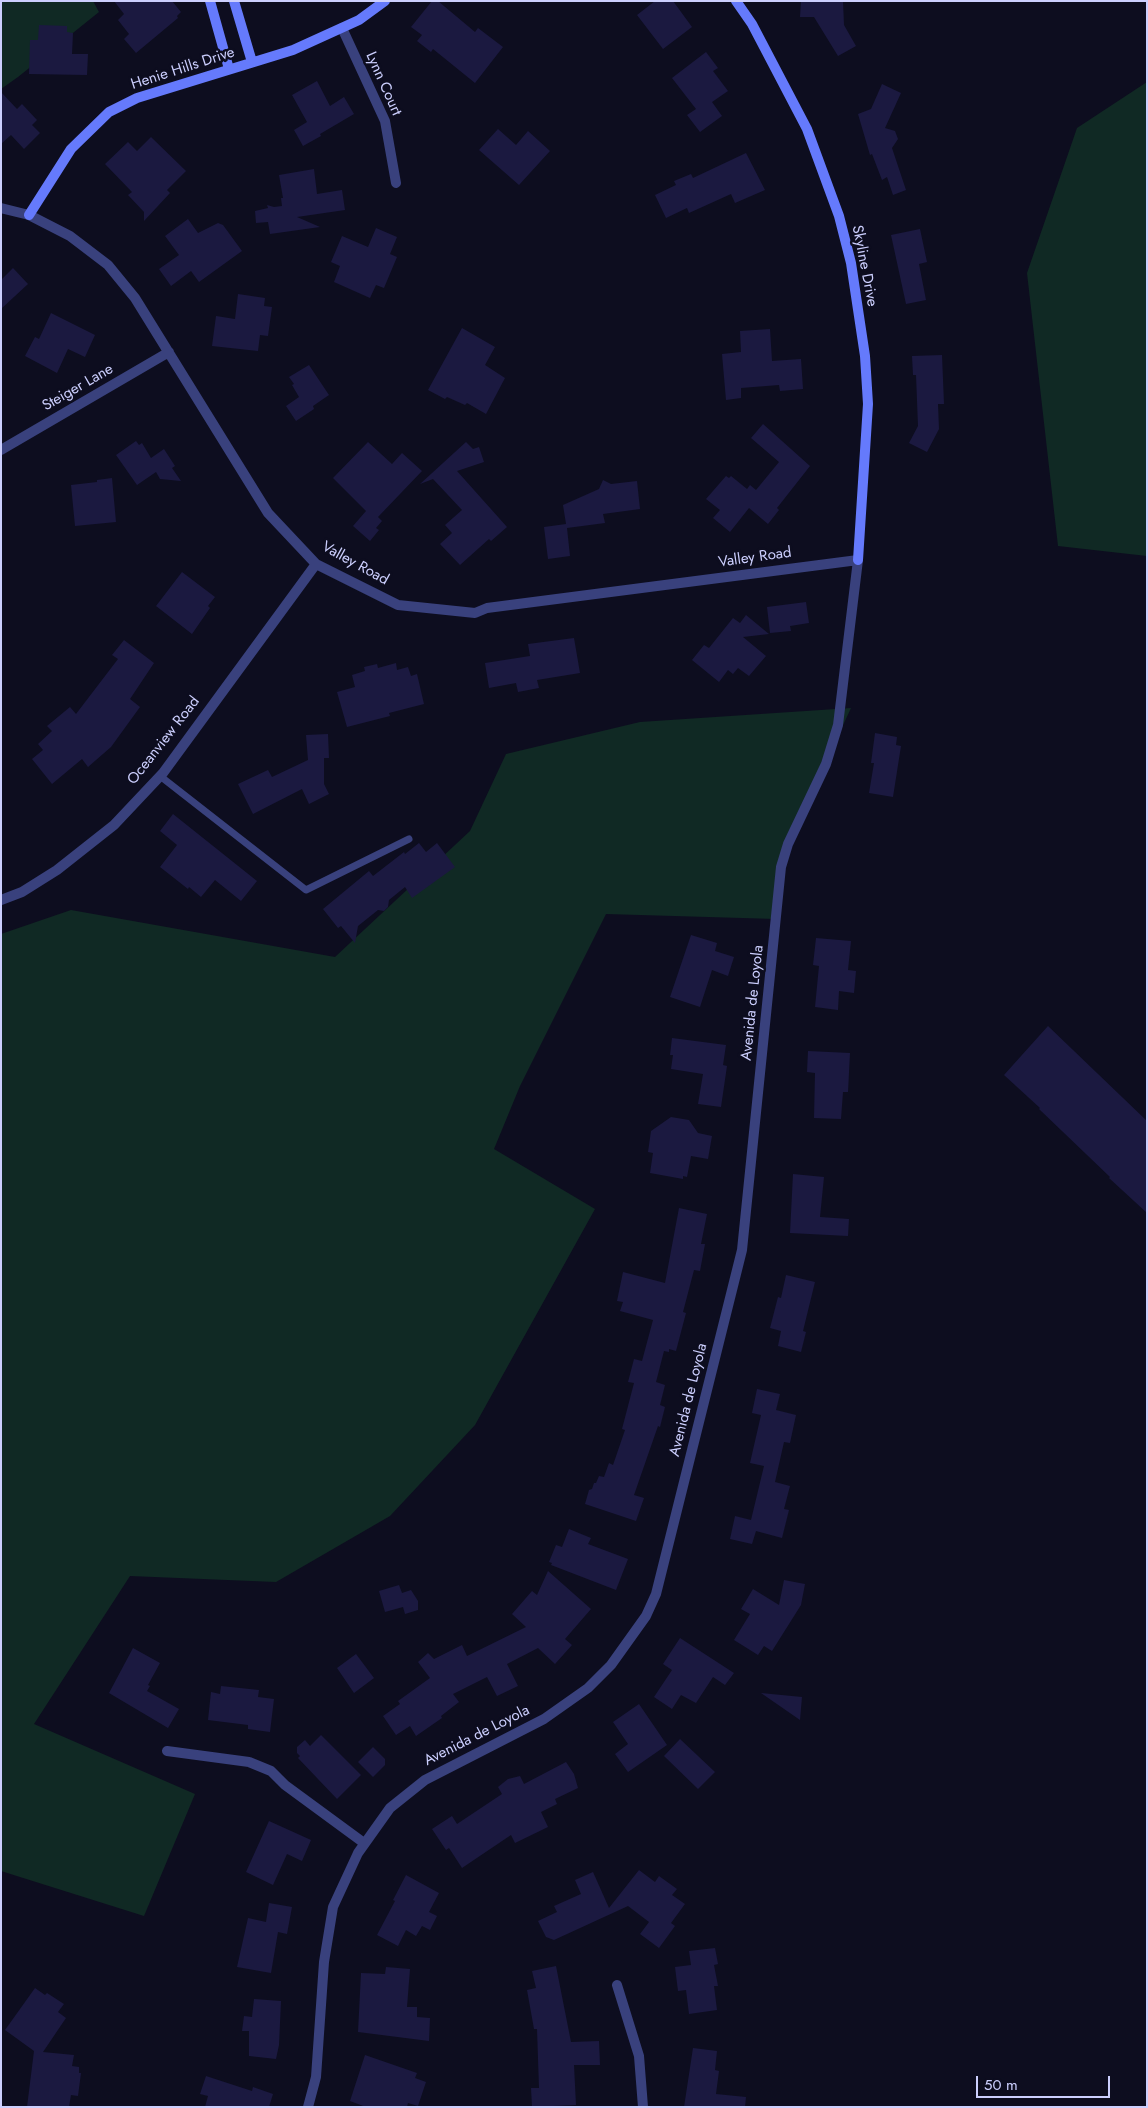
<!DOCTYPE html>
<html>
<head>
<meta charset="utf-8">
<style>
  body { margin:0 }
  #map { position:relative; width:1148px; height:2108px; overflow:hidden; background:#0d0d1f; font-family:Jost,sans-serif }
  canvas { display:block }
  .frame { position:absolute; inset:0; border:2px solid #cccffe; pointer-events:none }
  .scale { position:absolute; left:976px; top:2076px; width:134px; height:22px; box-sizing:border-box; border:2px solid #cccffe; border-top:0; padding-left:6px; font-size:15px; line-height:18px; white-space:nowrap; color:#cccffe; -webkit-text-stroke:4px #0d0d1f; paint-order:stroke }
</style>
</head>
<body>
<div id="map">
<canvas width="1148" height="2108"></canvas>
<div class="frame"></div>
<div class="scale">50 m</div>
</div>
<script>
const context = document.querySelector('canvas').getContext('2d');
context.lineJoin = 'round';
function fill(path, color) { context.fillStyle = color; context.fill(path, 'evenodd'); }
const shape = rows => new Path2D(rows.map(r => 'M' + r).join(''));
function strokePath(path, color, width, dash) { context.strokeStyle = color; context.lineWidth = width; context.lineCap = dash ? 'butt' : 'round'; context.setLineDash(dash || []); context.stroke(path); }
function drawText(font, color, halo, rows, align = 'center') {
  context.font = font + ' Jost,sans-serif'; context.lineWidth = 5; context.setLineDash([]); context.textBaseline = 'middle'; context.strokeStyle = halo; context.fillStyle = color; for (const [text, x, y, turn = 0] of rows) {
    context.save(); context.translate(x, y); context.rotate((+turn || 0) * Math.PI / 180); context.textAlign = isNaN(turn) ? turn : align; if (halo) context.strokeText(text, 0, 0); context.fillText(text, 0, 0); context.restore();
  }
}
fill(shape([
  [1,1,93,1,99,12,18,77,1,89],
  [1147,82,1147,556,1058,546,1027,273,1077,128],
  [851,708,788,844,776,919,606,914,520,1086,494,1149,595,1209,475,1425,390,1516,276,1582,130,1576,34,1724,195,1794,144,1916,1,1871,1,934,71,910,335,957,470,831,506,754,640,722]
]), '#102924');
fill(shape([
  [114,1,172,1,181,12,177,16,178,18,136,53,124,39,129,34,118,20,124,14],
  [432,1,438,1,475,32,478,28,503,47,475,83,433,49,431,52,417,41,422,35,411,27],
  [655,1,673,1,692,27,663,49,637,15],
  [801,1,843,1,844,25,856,46,838,56,814,17,800,17],
  [39,25,67,26,67,32,73,33,72,54,88,54,87,75,29,74,30,40,38,40],
  [706,52,718,68,713,71,728,91,712,102,722,116,700,132,687,115,696,109,672,78],
  [317,81,330,106,344,97,354,114,320,134,321,136,303,146,294,130,307,122,292,95],
  [882,84,901,93,885,128,895,131,898,139,892,148,906,190,893,195,887,177,882,180,872,154,870,155,858,114,871,109],
  [1,92,17,109,22,104,37,120,32,125,40,133,24,149,11,135,1,144],
  [498,129,516,145,528,131,550,151,519,185,479,150],
  [151,137,186,171,167,190,170,193,144,221,144,212,128,195,132,192,105,164,128,142,137,151],
  [746,153,765,190,735,203,731,194,689,213,687,208,666,218,655,195,676,185,674,181,691,174,693,178],
  [314,169,317,194,342,190,345,210,297,217,320,227,270,234,268,222,256,223,255,211,268,208,267,205,274,207,282,206,281,198,283,198,279,175],
  [188,219,198,233,218,223,223,225,242,251,199,282,191,271,171,286,159,269,179,255,165,236],
  [376,228,397,237,390,254,397,257,384,288,376,285,370,298,334,282,340,266,331,262,342,236,368,247],
  [920,229,927,262,919,264,926,300,906,304,891,235],
  [13,268,28,284,1,309,1,280],
  [238,294,265,298,264,306,272,307,268,336,260,335,258,351,212,346,216,316,235,319],
  [51,313,95,335,85,357,68,349,57,373,25,356,35,337,39,339],
  [462,328,495,347,485,365,505,378,486,414,467,403,465,405,447,397,445,399,428,390],
  [770,329,772,361,801,359,803,389,780,391,779,385,741,388,741,398,726,400,722,354,741,352,740,331],
  [942,355,944,404,938,404,939,429,927,452,909,443,918,426,916,375,913,375,912,356],
  [309,365,329,395,313,406,314,409,296,421,286,406,299,397,292,385,294,384,289,377],
  [763,424,810,466,777,508,779,510,768,524,749,508,730,532,713,518,720,510,706,499,726,476,729,478,731,476,747,489,750,485,756,490,779,462,751,438],
  [136,441,139,445,142,443,151,458,164,449,175,466,172,468,181,481,160,479,156,472,137,485,116,455],
  [368,442,392,464,402,453,422,471,378,517,382,521,376,528,379,530,370,541,353,526,366,511,333,478],
  [466,442,473,449,479,447,484,462,457,471,507,527,491,541,489,539,460,565,440,544,452,533,445,525,462,510,433,479,420,484],
  [112,478,116,522,75,526,71,485,97,482,97,480],
  [603,480,611,484,637,481,640,509,603,514,605,523,567,528,570,556,548,559,544,527,566,524,563,505,599,489],
  [182,572,215,597,208,606,210,608,192,634,156,606],
  [806,602,809,623,790,626,791,631,770,633,767,607],
  [746,615,769,634,743,637,766,656,749,676,738,668,733,674,728,670,719,682,692,660,704,645,709,648,733,618,740,623],
  [574,638,580,673,537,680,539,688,518,692,516,683,489,688,485,663,530,656,528,644],
  [124,640,154,663,130,699,140,707,111,747,88,767,82,759,52,784,32,759,43,750,38,744,52,731,47,726,70,707,76,714,118,659,112,655],
  [396,663,397,670,408,667,411,676,417,674,424,704,389,713,390,716,347,727,337,692,355,687,352,675,365,671,364,667,377,664,378,668],
  [875,733,897,737,896,745,901,746,893,797,869,793,874,763,871,763],
  [328,734,329,758,324,758,324,784,329,794,309,804,302,789,253,814,238,784,268,770,272,777,308,760,306,735],
  [173,814,257,881,241,901,215,880,201,897,189,887,188,889,160,867,177,845,160,831],
  [419,843,426,852,437,843,455,867,412,898,405,887,389,900,388,907,384,911,378,910,358,926,355,943,341,926,338,928,323,909,369,871,373,876,404,852,405,854],
  [691,935,717,943,715,951,734,957,728,976,712,970,700,1007,670,997],
  [816,938,851,941,848,970,856,971,854,993,839,991,838,1010,815,1007,819,966,813,965],
  [1048,1026,1147,1121,1147,1213,1109,1178,1110,1177,1039,1109,1040,1108,1004,1075],
  [672,1038,726,1045,723,1065,727,1066,721,1107,698,1104,703,1074,671,1069,673,1055,670,1055],
  [808,1051,850,1053,848,1092,843,1092,841,1119,814,1118,815,1073,807,1072],
  [671,1117,689,1120,698,1133,712,1136,708,1159,691,1156,687,1177,683,1176,683,1179,650,1173,653,1153,648,1152,651,1131],
  [793,1174,824,1177,820,1217,849,1219,848,1236,790,1233],
  [679,1208,707,1214,701,1244,705,1244,700,1271,694,1270,683,1312,686,1313,676,1351,669,1349,669,1352,664,1351,656,1382,665,1385,660,1405,665,1407,660,1427,658,1426,634,1495,644,1498,636,1521,585,1504,589,1490,592,1489,594,1483,596,1483,599,1476,604,1477,609,1463,613,1465,625,1430,622,1429,634,1383,628,1382,634,1359,642,1361,653,1320,620,1311,623,1302,617,1301,623,1272,665,1283],
  [786,1275,815,1282,803,1331,806,1332,801,1352,778,1346,781,1331,770,1328,778,1297,781,1298],
  [757,1389,780,1394,776,1410,796,1415,790,1443,784,1442,775,1482,790,1486,784,1509,789,1510,782,1538,756,1531,752,1544,730,1539,735,1516,751,1520,764,1466,750,1463,761,1415,752,1413],
  [569,1529,591,1538,588,1544,628,1559,616,1590,551,1565,552,1563,549,1562,556,1545,562,1547],
  [548,1571,591,1609,565,1639,572,1645,555,1664,538,1648,507,1664,518,1686,497,1696,487,1677,453,1694,459,1702,441,1716,442,1718,416,1736,410,1726,396,1735,383,1716,400,1704,398,1701,430,1678,418,1662,428,1653,434,1659,462,1645,467,1656,526,1627,512,1614,532,1591,537,1595],
  [784,1580,805,1584,801,1605,772,1651,764,1646,758,1655,734,1640,750,1614,741,1609,753,1589,779,1605],
  [399,1585,402,1593,411,1590,418,1601,418,1610,405,1614,403,1607,385,1612,379,1591],
  [680,1638,734,1673,725,1685,713,1677,696,1703,681,1695,672,1709,654,1697,672,1670,663,1664],
  [133,1648,160,1663,148,1685,150,1686,147,1691,179,1709,168,1728,109,1693],
  [356,1654,374,1678,354,1693,337,1668],
  [221,1686,259,1690,258,1697,274,1699,270,1732,248,1729,248,1725,208,1720,211,1692,220,1694],
  [761,1693,802,1697,800,1720],
  [639,1704,667,1745,628,1772,615,1754,628,1744,613,1722],
  [321,1735,361,1775,337,1799,298,1758,300,1756,297,1753,297,1747,305,1740,310,1746],
  [680,1739,715,1772,698,1789,664,1756],
  [373,1747,385,1759,385,1765,373,1777,358,1762],
  [566,1762,574,1774,578,1788,555,1799,557,1804,541,1812,548,1827,515,1843,511,1835,462,1868,449,1848,446,1850,432,1829,452,1816,457,1824,502,1794,498,1787,508,1779,520,1776,524,1784],
  [269,1821,311,1840,302,1861,287,1854,273,1885,246,1872],
  [639,1870,655,1882,659,1876,677,1889,672,1895,685,1904,671,1923,675,1926,659,1948,640,1934,649,1922,628,1906,554,1940,546,1937,538,1921,557,1912,554,1906,581,1894,575,1880,593,1872,609,1908],
  [406,1875,439,1893,429,1912,437,1916,430,1930,422,1926,416,1936,406,1930,398,1946,377,1935,395,1901,393,1900],
  [269,1903,292,1907,287,1934,278,1932,271,1973,237,1967,248,1918,266,1922],
  [715,1948,718,1964,714,1965,718,1986,714,1986,717,2010,689,2014,686,1990,678,1991,675,1967,691,1965,689,1951],
  [556,1966,571,2042,599,2041,600,2065,574,2065,576,2105,532,2107,531,2088,539,2088,537,2029,534,2029,527,1990,536,1988,532,1971],
  [386,1967,410,1969,407,2007,417,2007,417,2017,430,2018,429,2041,358,2032,361,1973,385,1974],
  [35,1988,45,1995,47,1993,64,2004,58,2012,66,2018,43,2052,74,2055,72,2066,79,2067,79,2073,81,2073,78,2096,71,2095,69,2107,27,2107,34,2051,5,2030],
  [254,1999,281,2001,279,2045,276,2059,249,2056,249,2031,242,2031,244,2016,252,2017],
  [693,2048,717,2051,715,2070,719,2071,716,2094,746,2097,745,2107,684,2107],
  [365,2055,417,2073,415,2078,426,2082,418,2106,408,2103,407,2107,366,2107,350,2101],
  [206,2076,252,2091,253,2087,273,2094,269,2107,205,2107,208,2096,200,2094]
]), '#1b1940');
strokePath(shape([
  [160,776,306,890,409,839]
]), '#39417d', 7);
strokePath(shape([
  [342,28,385,121,396,183],
  [1,208,29,215,70,236,108,265,135,298,268,513,316,564,398,605,475,613,487,608,858,560,838,725,826,764,788,844,781,867,742,1250,656,1594,646,1616,611,1665,588,1688,544,1719,425,1780,390,1808,358,1853,333,1907,324,1962,316,2077,308,2107],
  [1,450,169,352],
  [1,900,22,892,57,870,114,825,163,773,316,564],
  [167,1751,249,1762,271,1771,285,1785,364,1843],
  [617,1985,639,2056,643,2107]
]), '#39417d', 10);
strokePath(shape([
  [210,1,229,69],
  [234,1,252,62],
  [736,1,752,24,807,129,839,216,851,263,865,356,868,404,858,560],
  [29,215,71,149,109,112,137,98,293,50,359,20,385,1]
]), '#657afc', 10);
drawText('15px', '#cccffe', '#0d0d1f', [
  ["Henie Hills Drive",183,69,-18],
  ["Lynn Court",383,84,66],
  ["Skyline Drive",864,266,79],
  ["Steiger Lane",78,388,-30],
  ["Valley Road",755,558,-8],
  ["Valley Road",355,564,29],
  ["Oceanview Road",164,741,-52],
  ["Avenida de Loyola",753,1003,-84],
  ["Avenida de Loyola",689,1400,-76],
  ["Avenida de Loyola",477,1736,-27]
]);
</script>
</body>
</html>
